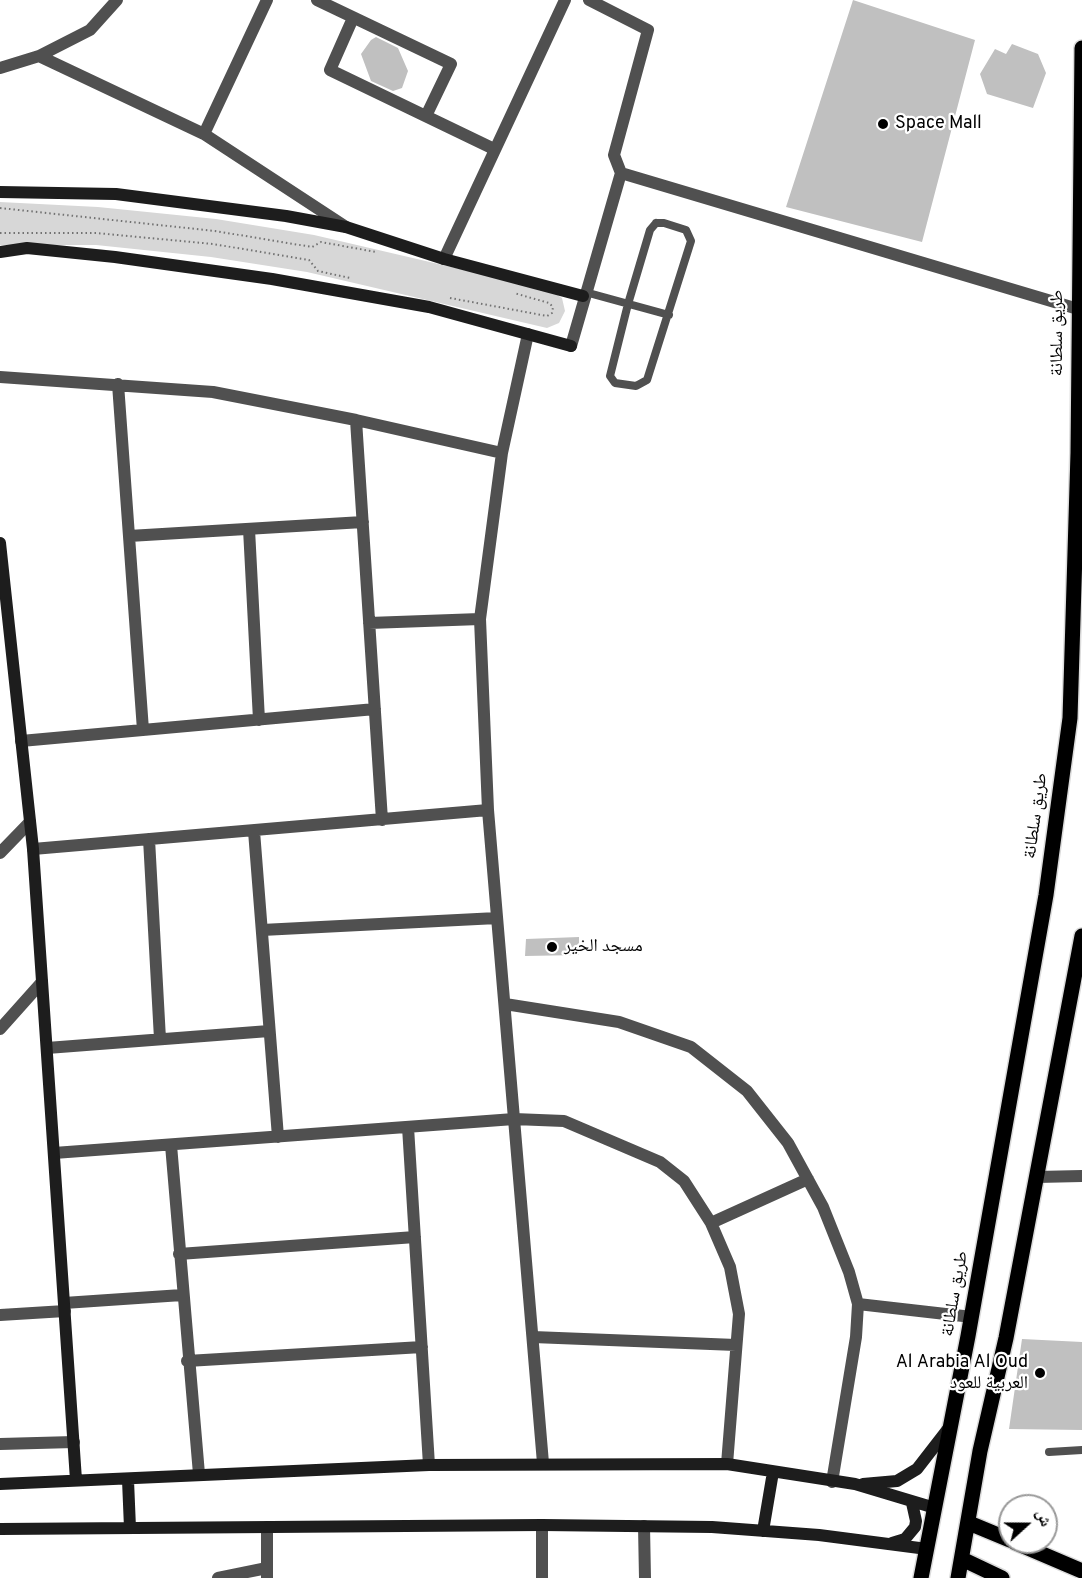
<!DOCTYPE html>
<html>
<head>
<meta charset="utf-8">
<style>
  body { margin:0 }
  #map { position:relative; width:1082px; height:1578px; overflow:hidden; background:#fff; font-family:Overpass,"Noto Naskh Arabic",sans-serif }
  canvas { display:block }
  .north { position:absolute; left:998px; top:1494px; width:60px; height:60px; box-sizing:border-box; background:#fff; border:2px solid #999; border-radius:50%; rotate:69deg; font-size:16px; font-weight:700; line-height:24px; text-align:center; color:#000 }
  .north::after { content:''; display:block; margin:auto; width:21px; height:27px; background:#000; clip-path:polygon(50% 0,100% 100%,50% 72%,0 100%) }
</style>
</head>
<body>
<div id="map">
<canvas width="1082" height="1578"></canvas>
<div class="north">ش</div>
</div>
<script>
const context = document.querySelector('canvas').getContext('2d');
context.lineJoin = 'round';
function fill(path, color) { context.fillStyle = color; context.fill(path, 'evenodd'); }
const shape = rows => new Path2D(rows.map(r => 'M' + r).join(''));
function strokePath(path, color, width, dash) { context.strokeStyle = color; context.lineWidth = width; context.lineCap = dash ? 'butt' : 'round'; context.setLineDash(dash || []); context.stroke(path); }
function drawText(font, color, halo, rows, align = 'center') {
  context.font = font + ' Overpass,"Noto Naskh Arabic",sans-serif'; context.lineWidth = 4.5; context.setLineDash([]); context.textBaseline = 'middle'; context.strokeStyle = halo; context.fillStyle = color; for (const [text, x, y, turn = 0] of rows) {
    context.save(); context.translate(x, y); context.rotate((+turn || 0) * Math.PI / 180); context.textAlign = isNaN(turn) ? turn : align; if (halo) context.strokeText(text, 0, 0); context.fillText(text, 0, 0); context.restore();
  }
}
fill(shape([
  [0,202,98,207,216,219,314,235,550,290,562,298,565,311,559,323,547,328,307,272,211,257,96,245,0,245]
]), '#d7d7d7');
fill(shape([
  [853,0,975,40,922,242,786,207],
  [376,37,398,48,408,71,402,88,393,91,371,81,361,54,371,40],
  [1012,44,1038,54,1046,73,1033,108,987,94,980,74,995,49,1006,54],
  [579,937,579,955,525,956,526,939],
  [1022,1339,1082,1342,1082,1430,1009,1429]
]), '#c0c0c0');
const primary = shape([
  [969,1523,1010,1540],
  [1014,1542,1082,1571],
  [962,1559,1002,1578],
  [921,1578,968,1336,1046,895,1070,718,1078,453,1082,48],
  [958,1578,980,1451,1006,1338,1082,936]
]);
strokePath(primary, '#dbdbdb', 18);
strokePath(shape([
  [0,208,215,231,312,247,321,242,376,252],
  [0,233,96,233,213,244,309,260,318,271,350,278],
  [450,298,547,316,552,313,553,307,549,303,514,293]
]), '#727272', 2, [1.5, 3]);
strokePath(shape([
  [656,223,664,223,686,230,691,241,647,380,636,386,615,383,610,376,628,304,650,230,656,223],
  [585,292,669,315],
  [1049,1452,1082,1450]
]), '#505050', 8);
strokePath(shape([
  [317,0,451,64,426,116],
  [353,18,330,70,494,149],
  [39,56,204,134,346,227],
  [0,68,39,56,90,30,117,0],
  [204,134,267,0],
  [621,173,1078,309],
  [444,259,565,0],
  [528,334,502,453,480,619,488,810,543,1463],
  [571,346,621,173,614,155,648,30,589,0],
  [0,377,213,392,356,420,502,453],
  [118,384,143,730],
  [356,420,382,820],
  [249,529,259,720],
  [129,536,363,522],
  [369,623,480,619],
  [21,741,375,709],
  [254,831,278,1137],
  [149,839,160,1039],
  [33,849,488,810],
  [0,853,30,822],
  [262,930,497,918],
  [505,1004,619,1022,691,1047,747,1091,788,1143,823,1207,849,1272,858,1304,856,1337,832,1482],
  [0,1029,42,982],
  [47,1048,269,1031],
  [408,1127,429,1465],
  [171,1145,199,1474],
  [54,1153,514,1119,564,1121,660,1162,684,1181,711,1223,730,1267,739,1314,727,1464],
  [1037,1177,1082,1176],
  [711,1223,808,1179],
  [179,1254,415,1237],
  [64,1303,182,1295],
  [858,1304,972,1317],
  [0,1315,65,1311],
  [533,1337,736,1345],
  [187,1361,422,1347],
  [0,1444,74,1442],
  [644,1526,645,1578],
  [218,1578,267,1568],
  [267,1578,267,1527],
  [542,1578,542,1525]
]), '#505050', 12);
strokePath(shape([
  [0,192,116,194,286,216,346,227,444,259,583,296],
  [0,252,27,248,115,257,272,279,429,307,571,346],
  [0,543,33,849,76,1480],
  [128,1480,130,1528],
  [0,1484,429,1465,727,1464,855,1484,935,1508],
  [863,1484,897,1481,917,1469,948,1429],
  [0,1529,542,1525,712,1527,819,1535,927,1549],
  [763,1531,773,1472],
  [892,1543,905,1539,915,1527,916,1521,912,1503]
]), '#1d1d1d', 12);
strokePath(primary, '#000', 15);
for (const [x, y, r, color] of [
  [883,124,6,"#000"],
  [552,947,6,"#000"],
  [1040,1373,6,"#000"]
]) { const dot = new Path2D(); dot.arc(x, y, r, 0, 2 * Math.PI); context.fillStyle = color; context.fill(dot); strokePath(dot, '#fff', 2); }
drawText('18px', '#000', '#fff', [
  ["Space Mall",895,124],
  ["مسجد الخير",564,947],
  ["Al Arabia Al Oud",1028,1363,"right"],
  ["العربية للعود",1028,1384,"right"]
], 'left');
drawText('18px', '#000', '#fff', [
  ["طريق سلطانة",1058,333,-90],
  ["طريق سلطانة",1037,816,-82],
  ["طريق سلطانة",956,1294,-80]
]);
</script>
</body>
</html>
